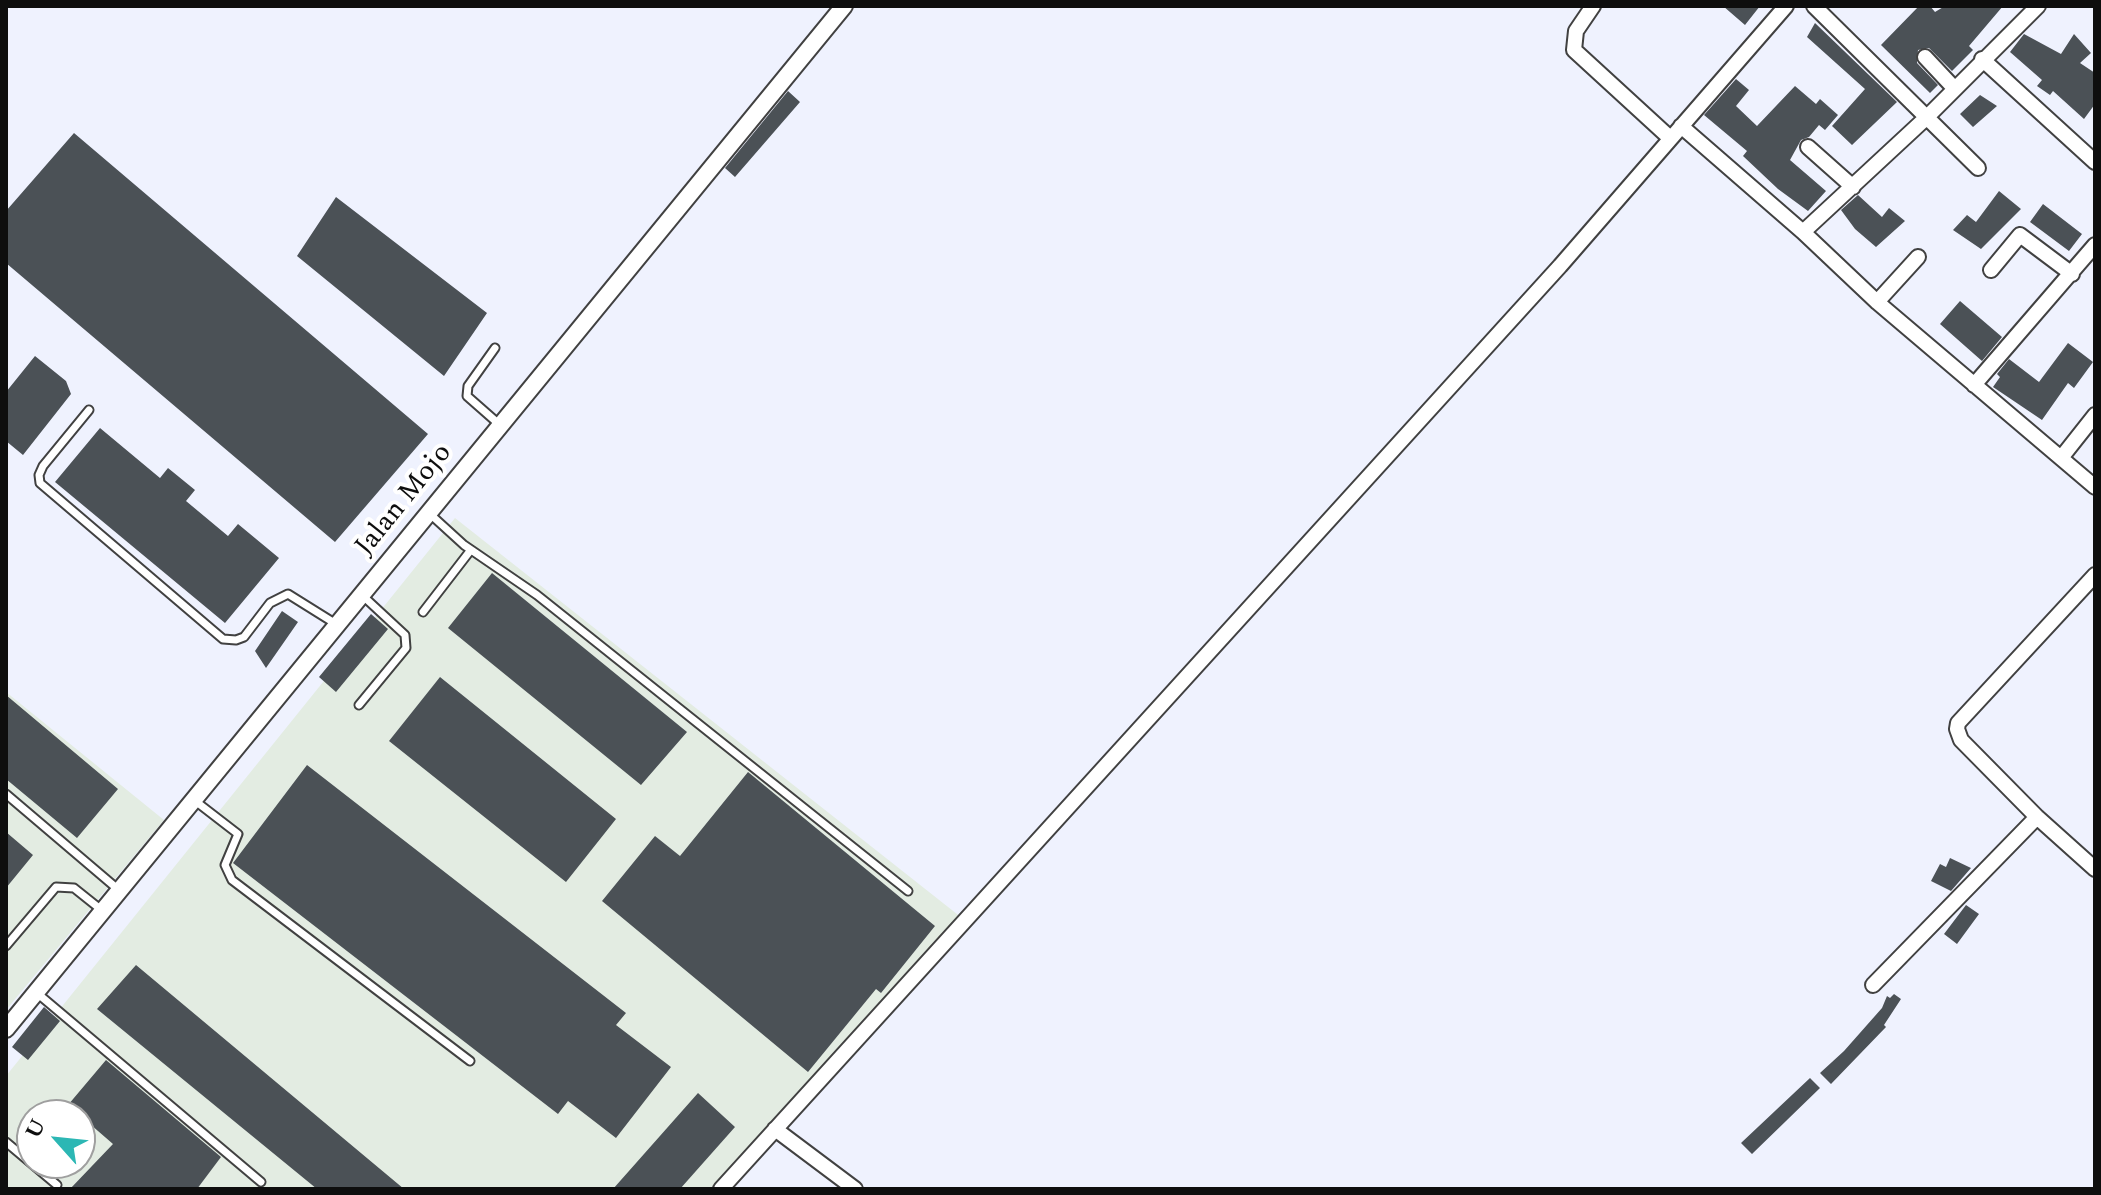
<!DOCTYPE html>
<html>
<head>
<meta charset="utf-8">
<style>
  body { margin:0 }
  #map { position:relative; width:2101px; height:1195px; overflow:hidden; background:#eff2fe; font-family:Spectral,serif }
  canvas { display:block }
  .frame { position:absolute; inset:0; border:8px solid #0e0e0e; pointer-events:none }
  .north { position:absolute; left:16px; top:1099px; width:80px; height:80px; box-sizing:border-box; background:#fff; border:2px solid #9f9f9f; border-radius:50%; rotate:297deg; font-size:22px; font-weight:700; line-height:32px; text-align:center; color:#0e0e0e }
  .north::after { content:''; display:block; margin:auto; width:28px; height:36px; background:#2cb7b4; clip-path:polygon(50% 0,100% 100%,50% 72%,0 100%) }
</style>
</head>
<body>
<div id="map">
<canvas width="2101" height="1195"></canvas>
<div class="frame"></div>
<div class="north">U</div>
</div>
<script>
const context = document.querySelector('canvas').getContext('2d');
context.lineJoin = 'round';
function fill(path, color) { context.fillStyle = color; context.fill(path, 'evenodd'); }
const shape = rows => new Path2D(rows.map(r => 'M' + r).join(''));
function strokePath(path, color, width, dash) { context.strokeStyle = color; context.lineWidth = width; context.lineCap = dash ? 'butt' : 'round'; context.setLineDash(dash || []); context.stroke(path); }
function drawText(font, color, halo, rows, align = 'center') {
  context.font = font + ' Spectral,serif'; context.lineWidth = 8; context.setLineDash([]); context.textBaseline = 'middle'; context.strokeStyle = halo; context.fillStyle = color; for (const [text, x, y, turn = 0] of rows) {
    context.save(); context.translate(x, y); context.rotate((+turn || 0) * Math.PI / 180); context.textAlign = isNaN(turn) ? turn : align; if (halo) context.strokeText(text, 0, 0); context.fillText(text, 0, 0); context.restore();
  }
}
fill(shape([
  [455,518,962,918,720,1189,6,1189,6,1076],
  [32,1115,80,1115,80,1163,32,1163],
  [6,692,164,820,6,1010]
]), '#e3ece2');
fill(shape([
  [1723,6,1760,6,1745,25],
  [1919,6,1930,6,1935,12,1945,6,2003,6,1969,46,1973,50,1952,71,1929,48,1918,50,1917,63,1938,85,1930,93,1881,45],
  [1815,23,1897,102,1852,145,1832,126,1865,89,1807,37],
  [2024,34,2061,54,2074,34,2091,53,2080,63,2095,73,2095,104,2084,119,2053,91,2050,95,2037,86,2042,80,2010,52],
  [1736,79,1749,90,1736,106,1757,126,1795,86,1816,104,1820,99,1838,115,1825,130,1819,125,1809,137,1801,140,1790,160,1826,191,1808,211,1778,189,1743,156,1747,151,1704,115],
  [788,91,800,102,735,177,725,168],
  [1980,95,1997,106,1973,127,1960,114],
  [74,133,428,434,335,542,6,263,6,211],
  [1999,191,2021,209,1981,249,1953,230,1967,215,1976,222],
  [1858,195,1882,217,1889,208,1905,221,1876,247,1855,229,1841,210],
  [336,197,487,313,444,376,297,256],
  [2043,204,2082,234,2069,251,2030,222],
  [1960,301,2002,337,1982,361,1940,324],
  [2068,343,2093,362,2074,388,2068,383,2042,420,1993,387,2000,377,1997,374,2009,359,2039,382],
  [35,356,66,381,71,394,23,455,6,441,6,392],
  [100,428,160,478,168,468,195,490,186,501,228,536,238,524,279,558,225,623,55,482],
  [492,573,687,732,641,785,448,628],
  [282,611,298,622,266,668,255,651],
  [371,614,388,629,336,692,319,677],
  [440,677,616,819,566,882,389,741],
  [6,695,118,789,77,838,6,779],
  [307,765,626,1013,616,1025,671,1067,616,1138,568,1101,558,1114,233,863],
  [748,772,935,926,881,993,876,989,808,1072,602,901,655,836,680,856],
  [6,832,33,855,6,888],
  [1950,858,1971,868,1951,891,1931,881,1940,864,1946,867],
  [1966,905,1979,914,1957,944,1944,934],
  [136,965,404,1189,317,1189,97,1009],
  [1894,994,1901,999,1884,1025,1886,1027,1831,1084,1820,1073,1844,1051,1882,1008,1887,996,1890,998],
  [44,1007,60,1021,28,1060,12,1047],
  [106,1060,221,1157,197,1189,70,1189,113,1144,68,1105],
  [1810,1078,1820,1088,1752,1154,1741,1143],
  [698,1093,735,1127,680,1189,613,1189]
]), '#4b5156');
const service = shape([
  [495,348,468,386,467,396,500,425],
  [89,410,43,466,39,475,40,483,223,639,236,640,244,637,270,603,288,594,336,624],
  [430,514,464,545,537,595,908,891],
  [423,612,470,551],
  [359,705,406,648,405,635,363,596],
  [6,794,120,891],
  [194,800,238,834,225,865,232,880,470,1061],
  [6,946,56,887,74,888,104,912],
  [37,993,261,1182],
  [6,1142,57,1185]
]);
const minor = shape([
  [1593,6,1576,31,1574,50,1670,138],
  [1814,6,1978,168],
  [1925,57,1954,88],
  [1982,59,2095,162],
  [1681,126,1803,232,1927,117,2038,6],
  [1808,147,1853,187],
  [1803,232,1877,302,2095,487],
  [1991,270,2020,235,2072,274],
  [1877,302,1918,257],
  [1974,385,2095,245],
  [2061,458,2095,415],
  [2095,575,1958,723,1957,729,1961,740,2037,817,2095,869],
  [1873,985,2037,817],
  [775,1129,855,1189],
  [721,1189,1560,266,1786,6]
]);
const tertiary = shape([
  [6,1029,844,6]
]);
strokePath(service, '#414141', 11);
strokePath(minor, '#414141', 18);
strokePath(tertiary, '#414141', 20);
strokePath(service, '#fff', 7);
strokePath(minor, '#fff', 14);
strokePath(tertiary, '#fff', 16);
drawText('28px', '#0e0e0e', '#fff', [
  ["Jalan Mojo",405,501,-51]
]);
</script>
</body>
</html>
